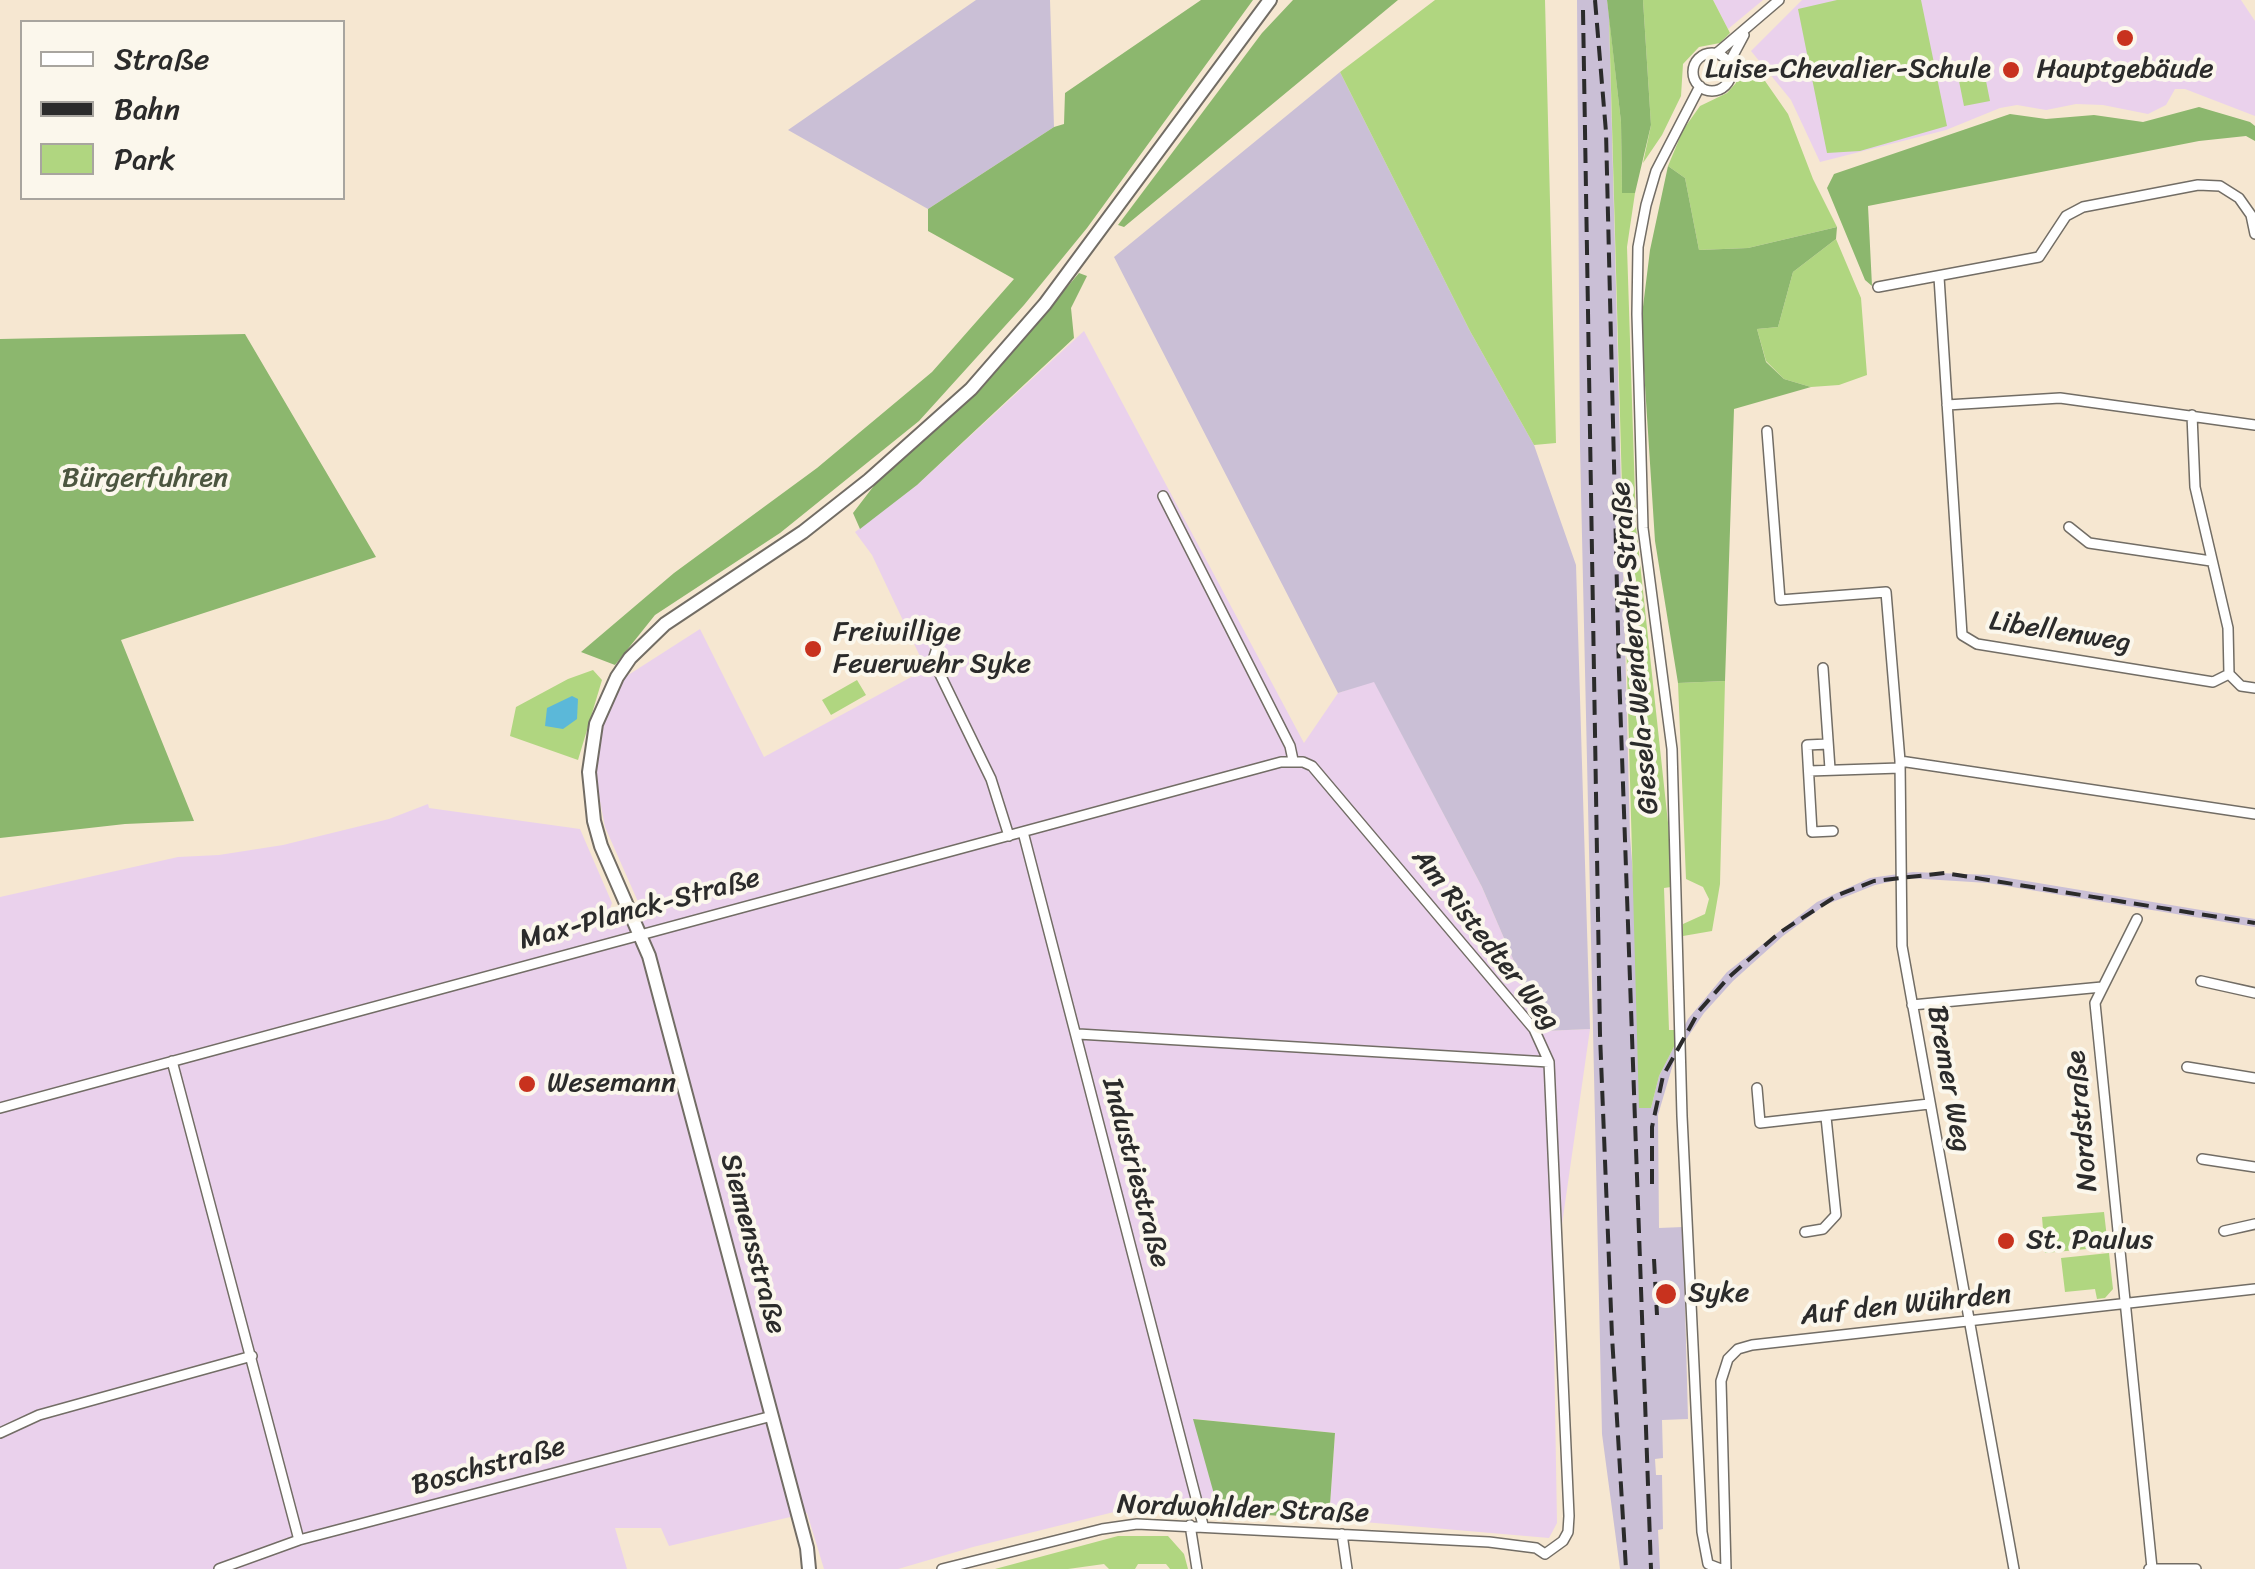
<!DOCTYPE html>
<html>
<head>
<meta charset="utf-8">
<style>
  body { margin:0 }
  #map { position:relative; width:2255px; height:1569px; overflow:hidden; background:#f6e7d1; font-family:Sriracha,sans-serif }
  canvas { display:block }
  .legend { position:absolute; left:20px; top:20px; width:325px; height:180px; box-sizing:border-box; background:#fbf7ec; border:2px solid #a8a59f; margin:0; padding:12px 18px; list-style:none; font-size:30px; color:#2b2b2b }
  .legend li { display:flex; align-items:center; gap:20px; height:50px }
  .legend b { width:50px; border:2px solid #a8a59f }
</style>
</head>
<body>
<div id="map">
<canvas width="2255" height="1569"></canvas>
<ul class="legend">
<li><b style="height:12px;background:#fff"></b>Straße</li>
<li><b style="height:12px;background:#2b2b2b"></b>Bahn</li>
<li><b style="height:28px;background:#b0d680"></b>Park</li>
</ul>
</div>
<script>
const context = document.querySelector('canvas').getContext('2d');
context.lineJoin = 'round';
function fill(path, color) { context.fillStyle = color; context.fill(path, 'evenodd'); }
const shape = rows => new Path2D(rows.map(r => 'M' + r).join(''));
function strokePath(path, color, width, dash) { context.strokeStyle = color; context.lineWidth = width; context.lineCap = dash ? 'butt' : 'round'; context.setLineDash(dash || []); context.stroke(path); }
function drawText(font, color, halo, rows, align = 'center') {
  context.font = font + ' Sriracha,sans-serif'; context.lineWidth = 8; context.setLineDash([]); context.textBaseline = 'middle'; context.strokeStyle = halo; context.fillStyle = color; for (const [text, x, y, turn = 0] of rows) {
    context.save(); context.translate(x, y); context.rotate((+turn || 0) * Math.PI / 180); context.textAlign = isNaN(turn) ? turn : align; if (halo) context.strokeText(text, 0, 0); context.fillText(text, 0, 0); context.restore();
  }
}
fill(shape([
  [1713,0,1763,0,1728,29],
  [1802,0,2241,0,2255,21,2255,116,2185,89,2175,89,2166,105,2148,114,2103,105,2076,104,2046,110,2017,105,2000,108,1946,130,1820,162,1791,100,1751,51],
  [1084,331,1304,743,1338,693,1374,681,1482,887,1544,1031,1590,1029,1553,1287,1557,1523,1549,1538,1329,1519,1335,1433,1194,1419,1219,1512,1122,1510,973,1547,898,1569,824,1569,807,1513,669,1546,661,1528,615,1528,627,1569,0,1569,0,897,178,857,219,855,283,845,389,819,428,804,429,808,580,829,612,903,604,925,643,913,605,827,595,775,602,728,622,679,700,629,764,757,926,669,872,555,855,532,917,485]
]), '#ead1ec');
fill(shape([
  [976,0,1050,0,1054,127,928,209,788,130],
  [1577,0,1607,0,1609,16,1630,836,1651,1108,1659,1076,1688,1019,1727,972,1817,902,1870,878,1913,872,1990,875,2255,919,2255,927,1988,883,1908,878,1875,885,1825,905,1783,936,1733,981,1704,1013,1676,1054,1658,1115,1659,1228,1683,1227,1688,1419,1662,1420,1663,1458,1655,1459,1656,1475,1662,1475,1663,1529,1658,1530,1660,1569,1620,1569,1602,1434,1580,446],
  [1340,72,1470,331,1534,445,1576,565,1590,1029,1544,1031,1482,887,1374,682,1338,693,1114,257]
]), '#cabfd6');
fill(shape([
  [1435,0,1545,0,1556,443,1534,445,1470,331,1340,72],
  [1643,0,1713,0,1730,33,1720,43,1699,47,1683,64,1681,96,1662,135,1643,163,1651,125],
  [1837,0,1921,0,1947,126,1860,151,1827,153,1798,9],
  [1609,16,1621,122,1622,192,1635,193,1627,247,1636,526,1669,832,1671,887,1664,888,1669,1030,1677,1030,1680,1035,1659,1076,1651,1108,1639,1108],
  [1739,55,1756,68,1788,114,1813,179,1837,227,1748,248,1699,250,1685,178,1668,166,1683,130,1700,106,1727,93,1736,83],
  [1982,61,1990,101,1964,106,1956,66],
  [1836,239,1861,298,1867,375,1839,385,1811,387,1784,379,1766,361,1757,329,1778,327,1793,272],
  [593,670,602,680,578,760,510,736,516,707,568,679],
  [857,680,866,695,831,715,822,700],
  [1725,681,1720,884,1712,931,1683,936,1683,924,1705,914,1709,899,1703,887,1686,879,1678,683],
  [2104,1212,2108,1247,2045,1253,2042,1217],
  [2109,1253,2113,1289,2105,1298,2097,1299,2095,1289,2065,1292,2061,1258],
  [1118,1536,1168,1536,1184,1554,1188,1569,1170,1569,1166,1564,1138,1564,1135,1569,1109,1569,1104,1564,1068,1569,995,1569]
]), '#b0d680');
fill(shape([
  [1201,0,1253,0,1087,228,1024,305,919,421,780,533,655,615,615,665,581,652,674,573,817,468,932,372,1014,279,928,231,928,209,1054,127,1064,124,1065,93],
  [1293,0,1398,0,1124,227,1118,225,1262,33],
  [1607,0,1643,0,1651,125,1635,193,1622,193,1621,122],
  [2199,107,2250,122,2255,126,2255,141,2246,136,2199,141,1868,206,1872,286,1865,280,1827,188,1834,174,2010,114,2046,119,2094,115,2143,122],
  [1668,166,1685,178,1699,250,1748,248,1837,227,1836,239,1793,272,1778,327,1757,329,1766,362,1784,379,1811,387,1734,409,1725,681,1678,683,1655,541,1641,323,1650,250],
  [1079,273,1087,276,1071,308,1074,338,917,485,860,529,853,513,876,483,982,388],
  [245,334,376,557,121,640,194,821,125,824,0,838,0,339],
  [1193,1419,1335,1433,1329,1519,1219,1512]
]), '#8cb76e');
fill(shape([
  [572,696,578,699,577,719,563,729,545,726,547,708]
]), '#5bb8d9');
const street = shape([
  [1717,53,1779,0],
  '1693 72a19 19 0 1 1 38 0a19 19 0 1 1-38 0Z',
  [1729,63,1744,35],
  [1700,86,1656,171,1646,205,1638,247,1637,314,1643,528,1672,749,1682,1116,1702,1532,1708,1564,1721,1569],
  [1939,277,1962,635,1977,644,2213,682,2229,674,2241,686,2255,688],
  [1878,287,2039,257,2066,216,2083,207,2198,185,2220,186,2239,198,2251,215,2255,234],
  [1947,405,2060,398,2255,425],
  [2192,415,2195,487,2228,628,2229,674],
  [1767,431,1780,600,1886,592,1900,761,1902,946,2014,1569],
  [1163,496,1290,746,1293,760],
  [2069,527,2089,543,2211,561],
  [938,645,933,660,991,779,1009,836],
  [1823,668,1830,769],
  [1828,744,1807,745,1812,832,1833,831],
  [1900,761,2255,814],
  [1809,771,1900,768],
  [1023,832,1203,1525],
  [2137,919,2095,1003,2152,1568],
  [2201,981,2255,993],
  [1912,1005,2102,987],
  [1078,1034,1549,1062],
  [172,1061,299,1540],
  [2187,1067,2255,1078],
  [1757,1088,1760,1123,1929,1104],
  [0,1108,1281,762,1303,762,1312,766,1534,1029,1549,1062,1569,1516,1568,1532,1563,1541,1545,1554],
  [2202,1159,2255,1167],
  [2224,1231,2255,1224],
  [1805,1232,1823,1229,1836,1215,1826,1117],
  [0,1433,39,1415,252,1356],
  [1190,1525,1197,1569],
  [1342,1534,1347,1569],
  [219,1569,299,1540,772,1416],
  [942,1569,1102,1529,1137,1524,1489,1542,1536,1548,1545,1554],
  [1726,1569,1721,1381,1728,1359,1738,1349,1752,1345,2255,1289],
  [2149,1569,2196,1569]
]);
const secondary = shape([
  [809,1569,807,1548,649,956,601,846,594,821,589,772,596,724,617,677,630,658,665,624,803,532,869,480,971,389,1045,304,1270,0]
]);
strokePath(street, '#726d65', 12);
strokePath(secondary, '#726d65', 16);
strokePath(street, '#fff', 9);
strokePath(secondary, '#fff', 12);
strokePath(shape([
  [1595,0,1606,132,1619,672,1651,1569],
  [1583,10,1600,1035,1612,1336,1626,1569],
  [1652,1184,1652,1127,1663,1076,1699,1011,1728,978,1779,933,1838,895,1874,881,1945,873,2255,923],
  [1654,1259,1657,1315]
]), '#2b2b2b', 4, [15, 8]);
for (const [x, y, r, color] of [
  [2125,38,10,"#c8321e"],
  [2011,70,10,"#c8321e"],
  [813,649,10,"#c8321e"],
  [527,1084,10,"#c8321e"],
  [2006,1241,10,"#c8321e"],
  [1666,1294,12,"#c8321e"]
]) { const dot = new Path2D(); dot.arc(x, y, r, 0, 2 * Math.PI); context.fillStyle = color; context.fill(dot); strokePath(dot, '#fbf7ec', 4); }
drawText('28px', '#2b2b2b', '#fbf7ec', [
  ["Luise-Chevalier-Schule",1991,70,"right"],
  ["Hauptgebäude",2125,70,"center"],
  ["Freiwillige",833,633],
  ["Feuerwehr Syke",833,665],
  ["Wesemann",547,1084],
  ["St. Paulus",2026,1241],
  ["Syke",1688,1294]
], 'left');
drawText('28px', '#4c5640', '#fbf7ec', [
  ["Bürgerfuhren",145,479]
]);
drawText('28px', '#2b2b2b', '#fbf7ec', [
  ["Libellenweg",2060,633,9],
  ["Giesela-Wenderoth-Straße",1636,648,-95],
  ["Max-Planck-Straße",640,910,-15],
  ["Am Ristedter Weg",1485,940,52],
  ["Bremer Weg",1948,1079,80],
  ["Nordstraße",2083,1121,-95],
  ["Industriestraße",1135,1173,75],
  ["Siemensstraße",752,1244,75],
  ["Auf den Wührden",1906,1306,-6],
  ["Boschstraße",489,1467,-15],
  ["Nordwohlder Straße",1243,1510,2]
]);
</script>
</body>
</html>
